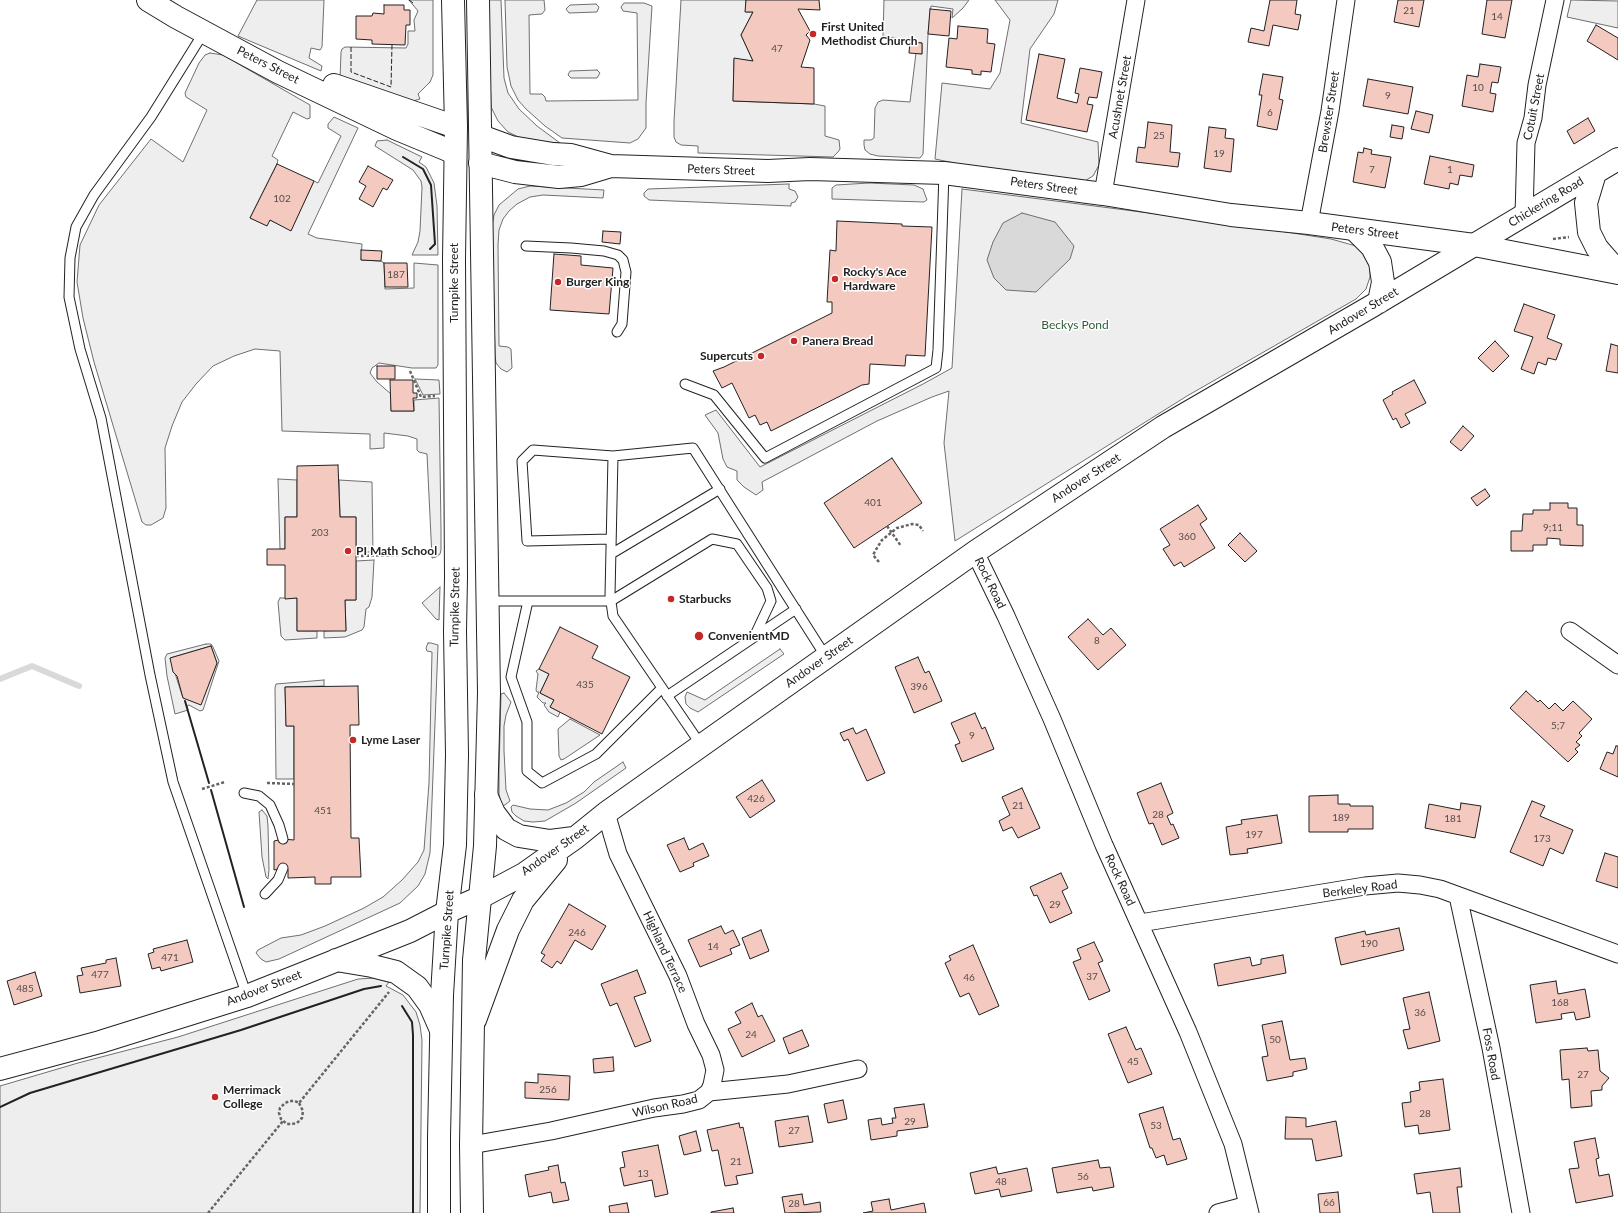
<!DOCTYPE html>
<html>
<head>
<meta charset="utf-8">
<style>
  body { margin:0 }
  canvas { display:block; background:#fff }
</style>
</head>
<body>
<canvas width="1618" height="1213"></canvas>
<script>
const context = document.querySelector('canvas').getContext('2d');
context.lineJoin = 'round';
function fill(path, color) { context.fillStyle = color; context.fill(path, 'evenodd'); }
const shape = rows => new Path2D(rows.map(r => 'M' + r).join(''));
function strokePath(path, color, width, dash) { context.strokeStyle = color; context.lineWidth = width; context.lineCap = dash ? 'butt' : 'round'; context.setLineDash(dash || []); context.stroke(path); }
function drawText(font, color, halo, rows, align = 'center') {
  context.font = font + ' Lato,sans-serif'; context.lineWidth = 3; context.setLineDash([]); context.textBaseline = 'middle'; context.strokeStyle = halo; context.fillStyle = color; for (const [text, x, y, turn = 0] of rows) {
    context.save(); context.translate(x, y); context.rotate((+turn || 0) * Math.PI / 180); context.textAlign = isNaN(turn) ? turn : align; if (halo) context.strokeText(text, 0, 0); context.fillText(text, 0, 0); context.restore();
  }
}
const green = shape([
  [257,0,324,0,322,47,320,50,311,48,309,58,322,66,321,71,238,36,257,0],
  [409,0,433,0,433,75,430,82,418,94,420,99,409,102,340,80,341,52,342,49,345,47,406,48,408,44,408,31,415,31,414,20,418,11,409,0],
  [488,0,501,0,504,78,508,93,519,109,537,126,560,143,527,141,508,132,498,121,491,107,488,0],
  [505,0,544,0,545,10,542,14,529,15,530,94,542,94,545,97,546,101,638,100,637,13,623,11,621,7,624,3,644,3,652,6,646,103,646,128,638,139,630,143,562,138,545,126,526,109,518,100,511,86,507,67,505,0],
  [681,0,746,0,746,12,753,12,741,35,753,61,734,59,733,101,814,104,825,106,825,136,839,140,840,149,838,152,833,157,698,153,698,146,681,145,676,142,674,137,674,121,681,0],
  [884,0,969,0,963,8,952,18,953,9,931,6,928,34,923,154,920,158,878,156,870,154,865,150,864,145,864,140,871,140,874,138,875,108,878,102,883,100,910,102,916,53,922,54,922,43,883,36,884,0],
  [995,0,1058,0,1054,14,1030,49,1021,123,1098,142,1099,165,1093,176,1078,185,1055,184,935,159,942,83,990,89,1000,73,1010,20,995,0],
  [1571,0,1618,1,1618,28,1567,17,1571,0],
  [596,4,599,7,597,12,569,13,566,9,570,5,596,4],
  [210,53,223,55,310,105,310,118,307,119,293,112,272,156,278,160,277,164,250,218,266,225,270,220,291,230,314,181,318,183,341,136,328,128,328,124,334,117,358,128,308,234,317,238,362,244,361,260,381,261,384,263,385,289,414,288,414,263,438,265,438,365,436,368,412,368,379,363,372,368,370,373,377,382,391,394,391,411,414,411,414,400,439,398,441,529,441,550,440,554,436,557,432,558,427,454,419,452,417,450,417,439,408,436,384,433,384,448,370,449,370,434,282,431,280,351,255,349,234,356,213,366,196,384,182,402,172,426,165,448,166,508,163,518,151,525,146,525,142,522,94,362,83,318,77,282,80,245,99,205,151,139,183,162,207,110,186,97,185,93,199,63,205,55,210,53],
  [597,70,600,73,597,78,571,78,568,75,570,71,597,70],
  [387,140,422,157,419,162,426,167,434,183,437,206,438,255,412,255,418,242,420,231,422,187,421,181,413,170,375,146,377,141,387,140],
  [869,183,914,185,923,189,927,200,924,202,832,199,832,188,836,185,869,183],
  [789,184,789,189,795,191,798,197,795,202,791,203,791,206,649,200,644,196,644,193,648,189,789,184],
  [530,186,604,190,603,198,543,195,530,197,517,204,509,211,503,219,499,230,498,245,499,346,508,347,511,349,512,368,507,372,501,369,496,363,495,356,492,226,494,215,499,205,518,189,530,186],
  [962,189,1235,224,1331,239,1356,246,1363,254,1370,267,1370,277,1366,289,1356,299,1187,396,955,541,944,443,949,391,932,397,877,421,762,482,763,490,756,495,744,487,737,480,737,471,727,467,723,459,718,433,705,415,716,410,760,467,923,384,952,368,962,189],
  [415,379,439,380,440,394,423,395,415,379],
  [278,479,297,480,297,517,285,517,285,549,280,549,278,479],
  [339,480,372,482,373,552,356,552,356,517,340,517,339,480],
  [374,560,372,597,369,607,366,609,364,627,362,630,345,637,324,638,324,631,346,630,345,600,356,600,356,561,374,560],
  [440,587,439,620,436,619,422,603,440,587],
  [280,598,297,598,297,631,317,631,317,638,285,640,281,636,278,602,280,598],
  [428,643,431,643,438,645,430,853,425,874,418,886,400,903,279,959,266,962,261,959,256,953,258,950,281,938,301,935,325,926,364,908,383,897,402,880,418,862,424,850,429,783,432,652,427,651,426,648,428,643],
  [206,644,211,644,213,647,219,661,203,710,200,711,189,705,187,706,188,710,175,714,167,676,165,658,167,654,206,644],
  [211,646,217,663,201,704,183,698,170,658,211,646],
  [780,649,784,654,698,712,690,708,686,704,685,697,687,692,705,700,780,649],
  [539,669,549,674,540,693,554,700,550,707,560,712,558,717,549,712,544,705,546,703,543,703,537,697,539,692,537,692,536,690,538,674,536,671,539,669],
  [324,680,324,686,285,687,286,726,294,726,294,779,276,779,275,688,276,684,324,680],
  [504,693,511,702,506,715,504,726,504,751,506,790,510,801,502,807,499,794,499,771,501,694,504,693],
  [570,719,600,735,564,759,561,760,559,756,558,729,570,719],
  [623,762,626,768,576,803,545,821,533,822,524,821,516,816,512,812,511,807,513,805,530,809,548,810,566,803,584,792,594,782,623,762],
  [262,810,267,816,268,826,269,870,268,879,266,877,262,857,259,812,262,810],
  [374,978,389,982,386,986,403,995,416,1012,420,1025,422,1040,420,1213,0,1213,0,1086,78,1063,178,1037,358,979,374,978]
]);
fill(green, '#eee');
strokePath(green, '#6f6f6f', 1);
const water = shape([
  [1022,213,1055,222,1074,246,1070,259,1036,292,1006,290,994,278,987,260,993,242,1003,223,1022,213]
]);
fill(water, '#d9d9d9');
strokePath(water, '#6f6f6f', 1);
strokePath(shape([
  [0,679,32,666,79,686]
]), '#d9d9d9', 6);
const building = shape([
  [746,0,819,0,820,10,798,9,810,31,806,35,810,40,801,67,814,68,814,104,733,101,734,58,753,61,741,35,753,12,745,12,746,0],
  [1270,0,1297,0,1295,14,1301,15,1298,30,1273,25,1269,46,1248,42,1251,28,1264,31,1270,0],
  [1398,0,1424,0,1419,27,1394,22,1398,0],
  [1487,0,1512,0,1505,38,1482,34,1487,0],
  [384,5,404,5,404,10,410,10,410,25,406,25,405,45,372,44,372,40,356,39,356,16,372,16,373,13,384,14,384,5],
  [930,9,951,11,949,36,928,34,930,9],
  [1596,25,1618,38,1618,60,1587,41,1596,25],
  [958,26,988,29,987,43,995,44,991,72,981,71,981,75,972,74,972,70,946,67,949,38,957,39,958,26],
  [910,42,922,43,922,54,909,53,910,42],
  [1039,54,1065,59,1057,98,1077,103,1079,94,1075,93,1080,68,1102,72,1097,98,1089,97,1087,104,1093,105,1087,132,1026,120,1039,54],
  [1480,64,1501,67,1498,83,1492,82,1490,93,1496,94,1493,112,1462,106,1467,75,1478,77,1480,64],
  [1263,74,1283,77,1279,99,1283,100,1277,130,1257,126,1262,95,1259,95,1263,74],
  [1368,79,1413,87,1408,114,1363,106,1368,79],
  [1416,111,1433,115,1429,133,1411,129,1416,111],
  [1588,118,1595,131,1574,144,1567,131,1588,118],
  [1148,122,1172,125,1170,152,1180,153,1178,167,1136,162,1138,147,1145,148,1148,122],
  [1392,125,1404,127,1402,139,1390,137,1392,125],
  [1209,127,1226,129,1225,138,1234,139,1231,172,1204,168,1209,127],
  [1364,148,1372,150,1371,154,1391,157,1385,188,1353,182,1358,152,1363,153,1364,148],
  [1430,156,1474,165,1472,177,1460,175,1458,185,1450,183,1449,189,1424,184,1430,156],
  [277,164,314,181,291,231,270,220,267,226,250,218,277,164],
  [368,166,393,180,387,190,383,188,373,207,359,199,366,186,359,182,368,166],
  [837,221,902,224,902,226,932,227,925,356,906,355,905,366,870,364,869,384,862,385,771,431,767,422,760,425,755,415,749,418,732,383,722,388,713,371,724,367,832,313,832,302,827,302,830,250,836,251,837,221],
  [603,231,621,232,620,244,602,242,603,231],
  [361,250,382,251,381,261,361,260,361,250],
  [554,254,581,256,581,265,613,268,609,314,550,310,554,254],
  [384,263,407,263,408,287,385,287,384,263],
  [1524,304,1555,315,1547,338,1562,344,1556,360,1548,358,1546,365,1538,362,1534,374,1521,369,1533,337,1514,331,1524,304],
  [1495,341,1509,356,1493,372,1478,358,1495,341],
  [1611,344,1618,346,1618,373,1606,371,1611,344],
  [377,366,395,366,395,379,377,379,377,366],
  [390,380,413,380,413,393,417,393,417,398,413,398,414,411,391,411,390,380],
  [1414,380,1426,403,1405,414,1410,423,1401,428,1396,418,1393,420,1383,400,1393,394,1392,392,1414,380],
  [1463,426,1474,436,1461,451,1450,442,1463,426],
  [892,458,922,503,854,548,824,503,892,458],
  [338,465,340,517,356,517,356,600,345,600,346,631,297,631,297,598,285,599,285,565,267,565,267,549,285,549,285,517,297,517,297,466,338,465],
  [1485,489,1490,496,1477,506,1471,498,1485,489],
  [1550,503,1568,503,1568,508,1577,508,1577,525,1583,525,1583,546,1560,545,1560,539,1547,538,1547,545,1533,545,1533,551,1511,551,1511,531,1522,531,1523,514,1533,514,1533,510,1550,510,1550,503],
  [1198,505,1207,519,1200,524,1215,548,1184,567,1181,562,1174,566,1163,549,1170,545,1160,529,1198,505],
  [1240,533,1257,551,1245,562,1228,545,1240,533],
  [1088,619,1103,635,1111,628,1126,645,1098,670,1068,637,1088,619],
  [560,627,598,646,592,658,630,677,602,734,550,707,554,700,540,693,549,674,539,669,560,627],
  [211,646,217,663,201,705,183,698,177,676,173,672,170,658,211,646],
  [918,657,925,673,929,671,942,701,914,713,895,667,918,657],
  [358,686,359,725,350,725,351,838,359,838,361,877,331,877,331,884,315,884,315,877,288,878,288,869,283,868,274,870,274,841,283,839,294,840,294,726,286,726,285,687,358,686],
  [1526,691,1538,702,1540,700,1549,709,1555,703,1563,711,1573,701,1592,719,1579,733,1582,736,1576,742,1580,745,1575,749,1578,752,1568,762,1510,708,1526,691],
  [975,713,982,729,985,727,994,749,962,762,955,745,960,743,951,723,975,713],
  [853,728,856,734,866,729,885,773,867,781,848,739,844,741,840,733,853,728],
  [1616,746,1618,746,1618,777,1600,769,1607,752,1613,754,1616,746],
  [762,780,775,801,750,818,736,797,762,780],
  [1161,783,1173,813,1167,816,1171,825,1173,824,1179,838,1162,845,1153,823,1149,824,1137,793,1161,783],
  [1022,788,1040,828,1018,838,1012,827,1003,831,999,821,1010,815,1002,797,1022,788],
  [1338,795,1338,804,1350,804,1350,806,1373,806,1373,829,1348,829,1348,832,1309,832,1309,796,1338,795],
  [1532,801,1545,806,1540,816,1573,830,1563,854,1550,848,1543,866,1510,852,1532,801],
  [1461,803,1481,806,1475,838,1425,828,1429,804,1460,810,1461,803],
  [1277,815,1282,843,1247,849,1248,853,1230,855,1226,827,1242,824,1241,820,1277,815],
  [684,838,689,850,703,843,709,856,693,863,694,866,680,872,667,845,684,838],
  [1605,853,1618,857,1618,888,1596,881,1605,853],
  [1061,873,1068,888,1062,891,1072,913,1050,923,1037,895,1034,896,1030,887,1061,873],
  [569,904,606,926,592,950,575,940,561,964,557,961,552,968,541,961,545,955,541,953,569,904],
  [721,926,725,934,733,930,740,945,730,949,732,954,700,967,688,940,721,926],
  [1399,928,1404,950,1341,965,1335,938,1365,931,1366,935,1399,928],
  [761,930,769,951,750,959,742,938,761,930],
  [187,940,193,962,161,971,160,967,152,969,148,954,154,952,153,949,187,940],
  [1094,942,1103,961,1098,963,1110,991,1089,1000,1073,962,1081,959,1077,949,1094,942],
  [973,945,999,1006,979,1015,969,993,960,997,945,963,951,960,949,956,973,945],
  [1283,955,1286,973,1218,986,1214,964,1250,957,1252,966,1261,964,1261,959,1283,955],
  [116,958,121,986,80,993,77,976,83,975,81,968,106,963,106,960,116,958],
  [637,970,646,993,634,997,651,1041,635,1047,617,1003,610,1006,601,984,637,970],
  [35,972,42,996,14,1005,7,981,35,972],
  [1556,981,1558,994,1585,989,1590,1017,1576,1020,1574,1012,1561,1014,1562,1019,1536,1023,1530,985,1556,981],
  [1429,992,1440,1041,1408,1049,1403,1030,1410,1029,1403,998,1429,992],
  [752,1003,758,1017,762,1015,775,1041,742,1057,728,1029,741,1023,735,1012,752,1003],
  [1282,1021,1290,1060,1305,1058,1307,1069,1293,1072,1293,1076,1267,1081,1262,1057,1268,1056,1262,1025,1282,1021],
  [1126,1027,1136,1050,1141,1048,1152,1074,1128,1083,1108,1034,1126,1027],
  [802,1030,809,1046,789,1054,783,1038,802,1030],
  [1587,1048,1588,1051,1598,1050,1600,1071,1609,1078,1602,1086,1602,1090,1591,1091,1592,1106,1571,1108,1569,1079,1562,1080,1560,1050,1587,1048],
  [613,1057,614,1071,594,1073,593,1059,613,1057],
  [538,1074,570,1076,569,1100,525,1098,525,1082,538,1083,538,1074],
  [1443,1079,1450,1130,1419,1134,1418,1125,1405,1127,1402,1103,1411,1102,1410,1092,1420,1090,1419,1082,1443,1079],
  [843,1100,847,1119,828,1123,824,1104,843,1100],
  [924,1104,928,1127,897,1131,897,1136,871,1140,868,1120,881,1118,882,1125,893,1123,892,1118,896,1118,894,1108,924,1104],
  [1163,1107,1173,1140,1180,1138,1187,1159,1167,1165,1164,1155,1156,1158,1152,1148,1150,1148,1139,1114,1163,1107],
  [808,1116,813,1142,779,1147,775,1121,808,1116],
  [1286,1117,1306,1118,1306,1127,1336,1121,1342,1156,1316,1161,1312,1139,1285,1139,1286,1117],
  [739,1123,740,1128,743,1127,753,1173,736,1176,738,1184,725,1186,718,1150,712,1151,707,1130,739,1123],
  [696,1131,701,1151,684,1155,679,1136,696,1131],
  [1595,1138,1599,1158,1596,1159,1599,1176,1609,1174,1613,1196,1576,1203,1569,1169,1579,1168,1574,1142,1595,1138],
  [658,1145,668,1194,655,1197,652,1180,624,1186,620,1168,625,1167,622,1152,658,1145],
  [1098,1160,1100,1168,1110,1167,1114,1187,1093,1191,1092,1187,1057,1193,1052,1168,1098,1160],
  [558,1165,561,1183,565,1182,569,1200,553,1203,551,1192,529,1197,525,1175,549,1170,548,1167,558,1165],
  [996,1167,998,1174,1027,1168,1032,1191,1001,1197,999,1189,975,1194,970,1173,996,1167],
  [1460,1168,1462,1187,1457,1187,1460,1213,1433,1213,1430,1192,1417,1194,1414,1174,1460,1168],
  [1338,1192,1340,1213,1320,1213,1318,1194,1338,1192],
  [802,1194,804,1205,820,1202,821,1212,785,1213,782,1197,802,1194],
  [889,1199,891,1210,924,1203,926,1213,863,1213,873,1211,871,1202,889,1199],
  [627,1203,629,1213,610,1213,609,1206,627,1203],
  [733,1208,734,1213,711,1213,711,1212,733,1208]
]);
fill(building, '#f3c9c0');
strokePath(building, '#222', 1);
const lane = shape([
  [204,32,151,117,94,195,76,227,70,258,69,297,80,349,101,418,150,675,173,782,247,996],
  [526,246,571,248,604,251,618,255,623,260,626,272,622,324,617,332],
  [685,384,714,395,765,458,936,368,938,350,944,173],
  [611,539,527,541,522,461,533,450,613,456],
  [611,554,720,489],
  [488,601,611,601,712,539,737,544,767,588,771,601,754,637],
  [528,601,511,677,527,722,527,771,542,783,596,754,662,688],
  [667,696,796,609],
  [701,745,613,616,610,595,613,456,693,448,826,657],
  [244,793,259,796,270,805,279,825,283,839],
  [265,894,278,880,283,868]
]);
const street = shape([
  [1103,194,1136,0],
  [1524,215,1526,143,1533,118,1537,85,1555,0],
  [1309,223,1330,111,1346,0],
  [975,552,1006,616,1052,719,1104,845,1188,1032,1233,1144,1250,1213],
  [1570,631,1618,665],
  [606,813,618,854,678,976,696,1024,711,1055,715,1070,712,1085,709,1092],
  [1458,896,1491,1048,1521,1213],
  [1140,923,1365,886,1398,883,1420,885,1440,889,1618,954],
  [471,1145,551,1131,654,1108,683,1104,699,1100,709,1092,788,1084,858,1069],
  [1218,1213,1248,1205]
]);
const secondary = shape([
  [148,0,176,17,278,72,397,129,455,153],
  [334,85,456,127],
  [481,136,511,147,553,154,571,155,611,166,768,171,810,169,944,173,1103,194,1231,215,1309,223,1474,245,1618,273],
  [480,163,515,172,559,177,581,175,611,166],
  [336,960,372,966,396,972,417,987,430,1005,441,1030],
  [0,1069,100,1042,247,996,410,931,447,912]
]);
const primary = shape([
  [1595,173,1586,203,1589,232,1597,248,1618,272],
  [1355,230,1372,247,1380,262,1383,282,1379,302],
  [486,795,494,813,506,829,519,836,550,841,574,838],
  [447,912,479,898,524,874,575,838,606,813,661,774,975,552,1163,427,1372,306,1618,159],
  [475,1020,508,930,523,900,556,860]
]);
const highway = shape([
  [439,1213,439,1137,442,995,447,912,455,845,457,755,455,631,456,577,454,259,456,127,453,0],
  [472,1213,471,1145,474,960,485,846,489,693,478,0]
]);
strokePath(lane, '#222', 11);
strokePath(street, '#222', 19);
strokePath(secondary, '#222', 24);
strokePath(primary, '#222', 24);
strokePath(highway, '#222', 24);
strokePath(shape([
  [1553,239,1569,237],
  [410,371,421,397,435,396],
  [887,526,901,546],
  [356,556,405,555],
  [879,562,873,555,877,548,882,540,897,528,912,524,919,525,923,531],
  [267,783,294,784],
  [202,789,225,782],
  [299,1103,303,1111,302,1118,297,1123,292,1124,287,1124,281,1119,279,1113,280,1108,285,1103,290,1101,295,1101,299,1103,389,992],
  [208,1213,283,1121]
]), '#646464', 2.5, [3, 2]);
strokePath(lane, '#fff', 9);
strokePath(street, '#fff', 17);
strokePath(secondary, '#fff', 22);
strokePath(primary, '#fff', 22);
strokePath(highway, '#fff', 22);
strokePath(shape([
  [409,0,413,3],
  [351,47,351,72,391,87,392,45]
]), '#222', 1, [5, 2]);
strokePath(shape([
  [403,157,423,169,431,185,435,244,430,249],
  [185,701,209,783],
  [211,790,244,907],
  [402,1006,412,1022,413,1035,413,1213],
  [0,1107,30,1093,241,1030,364,989,381,986]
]), '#222', 2);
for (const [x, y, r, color] of [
  [813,34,4,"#c62828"],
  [835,279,4,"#c62828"],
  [558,282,4,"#c62828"],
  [794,341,4,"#c62828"],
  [761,356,4,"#c62828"],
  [348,551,4,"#c62828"],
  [671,599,4,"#c62828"],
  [699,636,5,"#c62828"],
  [353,740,4,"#c62828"],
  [215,1097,4,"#c62828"]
]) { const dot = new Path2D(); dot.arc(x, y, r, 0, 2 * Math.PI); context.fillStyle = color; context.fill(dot); strokePath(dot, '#fff', 1.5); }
drawText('10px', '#564c4a', null, [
  ["21",1409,11],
  ["14",1497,17],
  ["47",777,49],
  ["10",1478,88],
  ["9",1388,96],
  ["6",1270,113],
  ["25",1159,136],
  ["19",1219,154],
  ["7",1372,170],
  ["1",1450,170],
  ["102",282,199],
  ["187",396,275],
  ["401",873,503],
  ["9;11",1553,528],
  ["203",320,533],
  ["360",1187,537],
  ["8",1097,641],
  ["435",585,685],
  ["396",919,687],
  ["5;7",1558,726],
  ["9",972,736],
  ["426",756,799],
  ["21",1018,806],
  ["451",323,811],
  ["28",1158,815],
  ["189",1341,818],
  ["181",1453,819],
  ["197",1254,835],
  ["173",1542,839],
  ["29",1055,905],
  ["246",577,933],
  ["190",1369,944],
  ["14",713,947],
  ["471",170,958],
  ["477",100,975],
  ["37",1092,977],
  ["46",969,978],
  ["485",25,989],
  ["168",1560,1003],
  ["36",1420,1013],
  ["24",751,1035],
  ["50",1275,1040],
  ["45",1133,1062],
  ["27",1583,1075],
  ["256",548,1090],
  ["28",1425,1114],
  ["29",910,1122],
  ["53",1156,1126],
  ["27",794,1131],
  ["21",736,1162],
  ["13",643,1174],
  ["56",1083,1177],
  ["48",1001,1182],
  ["66",1329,1203],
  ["28",794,1204]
]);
drawText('bold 12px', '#222', '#fff', [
  ["First United",821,27],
  ["Methodist Church",821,41],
  ["Rocky's Ace",843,272],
  ["Hardware",843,286],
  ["Burger King",566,282],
  ["Panera Bread",802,341],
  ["Supercuts",753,356,"right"],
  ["PI Math School",356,551],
  ["Starbucks",679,599],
  ["ConvenientMD",708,636],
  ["Lyme Laser",361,740],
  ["Merrimack",223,1090],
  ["College",223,1104]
], 'left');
drawText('12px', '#222', '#fff', [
  ["Peters Street",268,65,27],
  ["Acushnet Street",1120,97,-80],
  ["Cotuit Street",1534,107,-79],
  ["Brewster Street",1329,112,-81],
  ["Peters Street",721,170,2],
  ["Peters Street",1044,186,8],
  ["Chickering Road",1546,202,-31],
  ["Peters Street",1365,231,7],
  ["Turnpike Street",454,283,-90],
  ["Andover Street",1363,311,-31],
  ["Andover Street",1086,478,-33],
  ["Rock Road",990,583,64],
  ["Turnpike Street",455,607,-89],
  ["Andover Street",819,662,-35],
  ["Andover Street",555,850,-35],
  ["Rock Road",1120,880,65],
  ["Berkeley Road",1360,889,-7],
  ["Turnpike Street",447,930,-86],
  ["Highland Terrace",665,952,65],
  ["Andover Street",264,988,-21],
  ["Foss Road",1491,1054,80],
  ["Wilson Road",665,1106,-13]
]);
drawText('12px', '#2f5e38', '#fff', [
  ["Beckys Pond",1075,325]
]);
</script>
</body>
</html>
